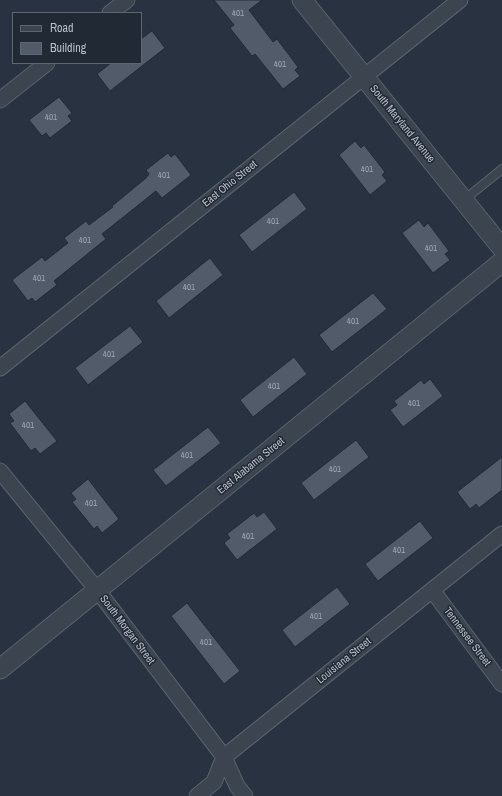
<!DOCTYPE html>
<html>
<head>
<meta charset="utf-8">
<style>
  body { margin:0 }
  #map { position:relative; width:502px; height:796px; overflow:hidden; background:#283240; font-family:"Archivo Narrow",sans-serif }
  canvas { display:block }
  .legend { position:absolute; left:12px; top:12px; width:130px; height:52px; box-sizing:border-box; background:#212935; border:1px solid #5e6571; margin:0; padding:5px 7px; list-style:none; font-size:12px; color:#b9bfca }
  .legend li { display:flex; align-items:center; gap:8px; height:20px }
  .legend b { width:20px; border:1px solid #5e6571 }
</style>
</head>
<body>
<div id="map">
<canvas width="502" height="796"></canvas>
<ul class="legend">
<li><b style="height:5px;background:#3c4450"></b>Road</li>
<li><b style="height:11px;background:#525b6a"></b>Building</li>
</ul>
</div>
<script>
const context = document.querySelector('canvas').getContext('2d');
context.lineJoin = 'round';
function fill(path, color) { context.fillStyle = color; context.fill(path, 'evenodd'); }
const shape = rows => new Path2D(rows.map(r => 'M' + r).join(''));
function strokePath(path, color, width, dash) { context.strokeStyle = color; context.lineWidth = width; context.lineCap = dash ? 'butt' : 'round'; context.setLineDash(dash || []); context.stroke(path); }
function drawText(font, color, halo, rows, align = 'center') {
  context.font = font + ' "Archivo Narrow",sans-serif'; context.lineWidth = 3; context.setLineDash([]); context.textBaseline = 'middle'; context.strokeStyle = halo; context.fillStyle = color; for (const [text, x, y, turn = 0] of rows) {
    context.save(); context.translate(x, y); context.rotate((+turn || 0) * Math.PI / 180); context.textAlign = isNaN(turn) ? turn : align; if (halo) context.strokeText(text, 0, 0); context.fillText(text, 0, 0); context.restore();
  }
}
const building = shape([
  [214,0,262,0,249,10,273,42,277,39,298,67,295,70,300,76,283,89,255,54,252,56,230,28,234,25,214,0],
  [152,31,165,48,110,91,97,74,111,63,141,63,141,39,152,31],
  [59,97,72,113,68,116,72,121,50,138,46,133,42,136,29,120,59,97],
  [355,141,361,148,364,145,385,172,382,175,387,181,370,195,339,155,355,141],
  [168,153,171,157,175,154,191,175,162,198,156,191,102,234,106,239,54,281,57,285,35,302,32,298,28,301,12,280,42,257,45,261,68,243,64,238,86,221,89,225,113,207,112,206,146,178,149,174,146,170,168,153],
  [294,192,307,209,252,252,239,235,294,192],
  [419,220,424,227,428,223,449,251,445,254,450,260,433,273,402,233,419,220],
  [210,258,223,275,169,318,156,301,210,258],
  [373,293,387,309,332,352,319,335,373,293],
  [130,326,143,342,88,385,75,368,130,326],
  [294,357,307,374,253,417,240,400,294,357],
  [430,379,443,396,403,427,390,410,397,405,394,401,421,380,424,384,430,379],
  [25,401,57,441,40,454,35,448,31,451,10,423,14,421,9,414,25,401],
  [208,427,221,443,166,486,153,470,208,427],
  [356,440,369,457,314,500,301,483,356,440],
  [502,457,502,490,479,508,476,504,470,509,457,492,502,457],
  [88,479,119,519,102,533,97,526,94,529,72,502,76,499,71,493,88,479],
  [264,512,277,529,237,560,224,543,230,538,227,534,254,513,257,517,264,512],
  [420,521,433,538,378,581,365,564,420,521],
  [337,587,350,604,295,647,282,630,337,587],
  [187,603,240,671,224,684,171,616,187,603]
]);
fill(building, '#525b6a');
strokePath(building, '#232b37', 1);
const service = shape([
  [464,200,502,169]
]);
const minor = shape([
  [110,13,127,0],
  [0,100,47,63],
  [0,368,460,0],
  [0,471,98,591,224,757,237,786,245,796],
  [432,590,502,684],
  [197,796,214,782,224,757,502,534]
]);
const tertiary = shape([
  [302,0,502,248],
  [0,669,502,262]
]);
strokePath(service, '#5a626d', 10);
strokePath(minor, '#5a626d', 17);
strokePath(tertiary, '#5a626d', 21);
strokePath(service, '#3c4450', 8);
strokePath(minor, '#3c4450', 15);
strokePath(tertiary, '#3c4450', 19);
drawText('9px', '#9fa6b2', null, [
  ["401",238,14],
  ["401",280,65],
  ["401",51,118],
  ["401",367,170],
  ["401",164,176],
  ["401",273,222],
  ["401",85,241],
  ["401",431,249],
  ["401",39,279],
  ["401",189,288],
  ["401",353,322],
  ["401",109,355],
  ["401",274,387],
  ["401",414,404],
  ["401",28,426],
  ["401",187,456],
  ["401",335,470],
  ["401",91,504],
  ["401",248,537],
  ["401",399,551],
  ["401",316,617],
  ["401",206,643]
]);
drawText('11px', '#b9bfca', '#212935', [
  ["South Maryland Avenue",402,124,51],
  ["East Ohio Street",230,184,-39],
  ["East Alabama Street",251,466,-39],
  ["South Morgan Street",127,630,53],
  ["Tennessee Street",467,637,53],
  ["Louisiana Street",344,661,-39]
]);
</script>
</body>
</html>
